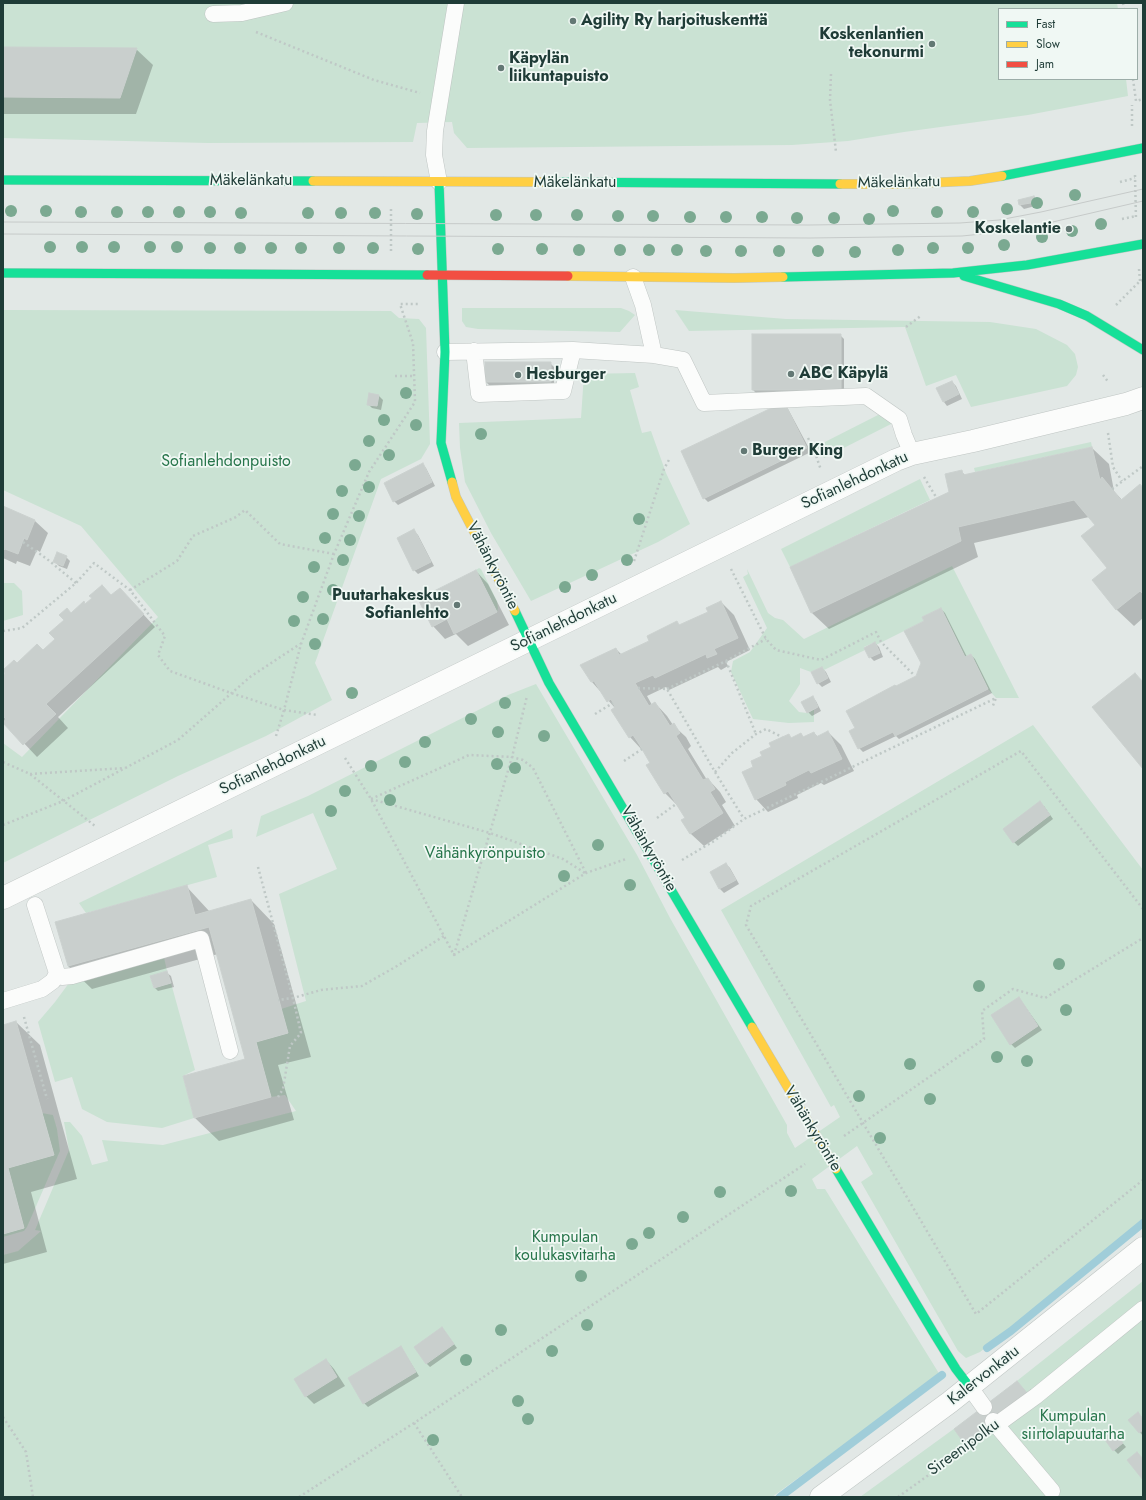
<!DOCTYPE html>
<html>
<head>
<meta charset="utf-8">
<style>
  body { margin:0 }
  #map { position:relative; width:1146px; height:1500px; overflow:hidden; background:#e2e8e6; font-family:Jost,sans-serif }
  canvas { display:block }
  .frame { position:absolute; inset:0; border:4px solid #1f3c37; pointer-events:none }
  .legend { position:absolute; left:998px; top:8px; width:140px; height:72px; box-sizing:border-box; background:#f0f8f4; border:1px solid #9cada8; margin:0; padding:5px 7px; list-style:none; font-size:12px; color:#1f3c37 }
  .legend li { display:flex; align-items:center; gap:8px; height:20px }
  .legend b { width:20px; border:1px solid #9cada8 }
</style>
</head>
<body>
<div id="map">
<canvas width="1146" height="1500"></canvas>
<div class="frame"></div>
<ul class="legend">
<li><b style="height:5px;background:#16e098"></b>Fast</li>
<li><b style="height:5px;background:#ffcf43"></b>Slow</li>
<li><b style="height:5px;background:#f24e42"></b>Jam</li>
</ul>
</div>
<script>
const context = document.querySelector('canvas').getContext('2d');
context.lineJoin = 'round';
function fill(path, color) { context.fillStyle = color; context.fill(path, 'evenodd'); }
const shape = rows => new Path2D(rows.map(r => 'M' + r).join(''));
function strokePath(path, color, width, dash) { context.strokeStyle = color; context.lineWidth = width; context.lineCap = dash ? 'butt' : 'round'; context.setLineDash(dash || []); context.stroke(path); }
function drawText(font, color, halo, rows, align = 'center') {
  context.font = font + ' Jost,sans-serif'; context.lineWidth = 3.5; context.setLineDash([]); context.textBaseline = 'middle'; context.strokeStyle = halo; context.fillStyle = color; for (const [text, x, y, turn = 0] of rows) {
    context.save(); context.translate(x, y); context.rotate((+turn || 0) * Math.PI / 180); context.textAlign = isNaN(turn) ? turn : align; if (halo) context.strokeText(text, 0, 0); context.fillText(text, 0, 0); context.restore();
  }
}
fill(shape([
  [3,3,1117,3,1118,9,999,9,999,79,1126,79,1128,96,1028,115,904,132,848,141,792,145,467,148,454,133,452,122,417,123,413,142,208,143,3,138],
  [462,308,621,308,629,311,635,315,620,332,478,329,466,327,462,321],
  [3,310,391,311,399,318,419,319,426,328,430,444,421,459,381,479,315,663,332,700,266,736,178,776,3,863,3,743,22,757,158,617,81,526,3,490],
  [675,310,786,319,990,322,1036,329,1067,345,1075,354,1078,367,1076,375,1067,386,971,407,956,375,926,386,905,327,689,331],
  [635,373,639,387,630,390,642,433,651,431,666,473,690,524,658,542,531,601,491,533,465,482,460,448,459,423,581,418,584,374],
  [878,415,884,415,889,418,891,424,824,458,817,446],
  [1091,442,1092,447,975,472,974,468],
  [920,479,930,500,790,567,781,549],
  [952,566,1019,698,996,698,988,689,971,654,965,657,941,608,922,617,924,621,876,645,875,642,864,647,865,650,824,670,822,667,811,672,800,668,800,684,789,701,799,712,807,713,814,709,814,722,789,723,753,719,731,672,733,661,750,652,767,628,743,577,748,574,747,569,768,613,775,618,783,620,804,639],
  [479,568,481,569,497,601,498,608,497,612,476,570],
  [3,583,14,583,22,591,23,615,3,621],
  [536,684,637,855,670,918,787,1125,787,1133,795,1148,840,1117,834,1105,831,1107,721,910,1033,725,1143,870,1143,1220,980,1352,966,1358,958,1351,861,1182,873,1174,857,1146,812,1179,817,1189,825,1189,940,1375,772,1497,3,1497,3,1255,18,1251,41,1231,35,1230,69,1150,64,1122,70,1122,82,1136,92,1165,108,1161,102,1140,163,1145,296,1111,285,1095,271,1097,256,1042,288,1033,281,1009,306,1001,279,894,337,869,313,813,256,837,261,816,308,796,508,695],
  [232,829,233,838,208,845,217,877,86,913,79,903],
  [164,957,167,971,150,977,154,988,171,983,195,1070,183,1076,194,1118,162,1128,107,1122,82,1109,72,1077,55,1082,38,1022,55,1002,69,983],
  [42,1113,53,1115,57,1129,60,1151,27,1227,24,1231,3,1237,3,1234,24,1228,8,1168,54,1155],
  [1143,1281,1143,1497,860,1497,984,1407]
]), '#cae2d3');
fill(shape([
  [3,48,136,49,153,65,136,114,3,114],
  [1034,198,1038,202,1039,205,1024,209,1020,205],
  [840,335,844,339,844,393,757,394,753,390],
  [550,363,554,367,554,385,490,386,486,382],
  [952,382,956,386,962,399,947,406,944,402],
  [379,396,383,400,381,410,372,408,368,404],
  [787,407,811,452,708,502,704,498,683,452],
  [1092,448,1109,464,1114,491,1122,500,1143,489,1143,618,1134,626,1117,610,1093,580,1109,568,1096,525,1089,517,974,543,978,557,829,629,812,613,791,567,950,492,961,471,965,475],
  [422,464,426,468,435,486,398,505,394,501],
  [3,508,35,521,48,533,40,552,37,550,30,566,17,561,16,564,3,558],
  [414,531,418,535,434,566,418,574,414,570],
  [66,557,70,561,67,569,59,566,55,562],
  [476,571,488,584,509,625,468,646,456,634,445,639,433,626],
  [112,596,132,602,155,627,58,717,68,728,37,757,4,722,3,677,17,664,43,652,56,639,71,614,86,605],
  [721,602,734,615,750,650,726,662,728,666,721,670,718,667,669,690,666,687,647,696,652,705,655,703,667,716,673,725,686,737,691,746,688,749,707,780,708,779,720,792,726,802,722,805,735,826,704,846,691,834,682,821,686,818,678,806,665,793,652,763,643,749,642,750,630,737,615,708,592,682,582,665,616,649,622,655,651,641,677,623,680,626,710,612],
  [941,609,945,613,967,657,971,655,975,659,992,693,899,739,896,736,863,752,859,748,856,729,896,687,916,677,922,663,925,622],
  [875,643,879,647,883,657,874,661,870,657],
  [822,668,826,672,831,682,822,687,818,683],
  [812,697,816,701,821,711,812,716,808,712],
  [828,732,841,745,854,771,824,785,821,783,797,795,798,798,768,812,756,799,755,767,772,747,788,735,792,739,801,734,804,738,814,733,818,737],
  [1044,806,1053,819,1018,846,1014,842],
  [726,864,730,868,739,884,724,893,720,889,711,872],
  [186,886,210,912,251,900,274,924,311,1057,278,1065,294,1120,219,1141,195,1118,247,1059,218,954,92,989,68,966],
  [167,973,171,976,174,987,158,991,154,987],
  [1019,998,1042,1030,1015,1048,1011,1044],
  [16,1022,40,1045,77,1179,31,1192,47,1252,3,1264,3,1026],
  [442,1328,457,1348,430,1367,426,1363],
  [400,1348,404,1352,419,1376,368,1407,364,1403],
  [326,1360,334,1369,345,1386,314,1404,306,1396],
  [1031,1399,969,1446,955,1429],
  [1143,1419,1143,1436,1130,1420],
  [1116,1435,1126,1447,1118,1454,1114,1450]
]), '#0003');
strokePath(shape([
  [987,1348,1011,1331,1143,1223],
  [780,1497,942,1375]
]), '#a0cdd9', 8);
const building = shape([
  [3,47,137,48,120,98,3,97,3,47],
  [1034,196,1036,202,1019,205,1018,200,1034,196],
  [752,334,841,334,841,390,752,390,752,334],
  [485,362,551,362,551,382,485,382,485,362],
  [952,381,959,394,943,402,936,388,952,381],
  [369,393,379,395,377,406,367,405,369,393],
  [784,402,807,448,703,499,681,451,784,402],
  [1092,447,1100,480,1102,477,1121,500,1140,484,1143,488,1143,594,1140,591,1116,610,1092,580,1107,568,1081,536,1095,525,1074,500,958,527,961,541,811,613,790,567,949,492,945,474,962,470,963,475,1092,447],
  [423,463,432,482,393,502,384,483,423,463],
  [3,506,35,520,27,540,24,538,18,554,5,549,3,551,3,506],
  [414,529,431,562,413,571,397,538,414,529],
  [57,552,67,556,63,566,53,562,57,552],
  [476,570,497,612,454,634,447,619,432,627,418,599,476,570],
  [102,585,111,595,120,588,144,614,46,704,56,714,23,745,3,723,6,719,3,716,3,676,5,674,3,670,14,660,17,663,37,644,43,650,55,639,49,633,64,620,59,615,67,608,71,613,84,601,85,604,92,598,89,596,102,585],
  [721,601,738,638,714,649,717,654,707,658,706,654,655,678,653,675,635,683,649,706,655,702,670,726,674,723,680,733,676,736,703,780,708,778,715,789,710,792,723,813,690,834,681,820,685,818,668,791,664,794,646,765,650,763,639,744,633,735,629,738,611,710,615,707,611,699,607,702,594,681,591,682,580,665,616,648,619,655,649,641,647,636,677,621,679,625,699,616,708,612,706,608,721,601],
  [941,608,965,657,971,654,988,689,895,736,893,732,858,749,849,731,855,728,846,711,895,685,896,686,916,676,921,663,904,631,924,621,922,617,941,608],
  [875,642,880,653,869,658,864,648,875,642],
  [822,667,828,678,817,684,811,672,822,667],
  [1135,673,1143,682,1143,769,1092,707,1135,673],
  [813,696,818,707,807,713,801,702,813,696],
  [828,731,842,759,811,773,809,770,785,782,786,785,755,800,742,772,753,767,751,761,762,756,760,752,771,747,769,743,789,734,791,738,801,733,803,737,814,732,816,737,828,731],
  [1040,801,1050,815,1013,843,1003,829,1040,801],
  [726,863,736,880,719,889,710,872,726,863],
  [187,885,195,915,251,899,288,1033,256,1042,271,1097,194,1118,183,1076,245,1059,209,927,68,966,55,922,187,885],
  [167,971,171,983,154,988,150,976,167,971],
  [1019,997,1038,1026,1010,1045,991,1015,1019,997],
  [16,1021,54,1155,8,1168,24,1228,3,1234,3,1025,16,1021],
  [442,1327,454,1344,426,1364,414,1347,442,1327],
  [401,1346,416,1372,363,1404,348,1378,401,1346],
  [326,1359,337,1377,305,1397,294,1379,326,1359],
  [1017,1381,1028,1394,964,1443,954,1429,1017,1381],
  [1138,1412,1143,1419,1143,1430,1139,1433,1128,1420,1138,1412],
  [1112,1429,1123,1443,1113,1451,1103,1437,1112,1429],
  [1137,1452,1143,1459,1143,1480,1127,1460,1137,1452]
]);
fill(building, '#c9cfcd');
strokePath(building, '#cbd1cf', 1);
const lane = shape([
  [213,14,242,13,285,3],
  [439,182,434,155,435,131,456,3],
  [633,277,643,305,654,355],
  [474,351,479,394,563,391,573,350],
  [445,352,573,350,654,355,683,360,704,403,866,396,899,419,904,435,912,454],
  [35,905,57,973,62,977,72,976,201,939,230,1051],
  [3,1001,42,989,53,981,57,973],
  [969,1386,984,1407],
  [993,1421,1052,1491],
  [996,1425,1036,1396,1143,1309]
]);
const street = shape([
  [3,898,896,460,912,454,973,441,1126,404,1143,398],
  [821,1497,950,1402,1143,1248]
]);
const fast = shape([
  [1002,176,1143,148],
  [3,180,313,181],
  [439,182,445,352,441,443,452,482],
  [548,182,840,184],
  [3,273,427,275],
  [964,276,1059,304,1087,316,1143,350],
  [783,277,953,273,1027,265,1143,244],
  [515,611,549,683,752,1027],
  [836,1169,933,1332,956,1369,969,1386]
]);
const slow = shape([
  [313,181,548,182],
  [840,184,900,184,970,181,1002,176],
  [568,276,734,278,783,277],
  [452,482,456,497,515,611],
  [752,1027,836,1169]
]);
const jam = shape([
  [427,275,568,276]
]);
strokePath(lane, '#bfc5c3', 17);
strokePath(street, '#bfc5c3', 23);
strokePath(fast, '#bec6c3', 10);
strokePath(slow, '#bec6c3', 10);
strokePath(jam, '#bec6c3', 10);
strokePath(shape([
  [1123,3,1124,9],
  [256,32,374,80,420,93],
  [831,74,830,100,836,152],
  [1133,79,1136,101,1143,99],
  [1132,126,1132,105],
  [1135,175,1136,220],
  [1120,182,1135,178],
  [1122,219,1136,216],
  [391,251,391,206],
  [1139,269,1140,281],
  [1116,305,1140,281,1143,280],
  [906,327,922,315],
  [1103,375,1109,383],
  [395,376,415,376],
  [1108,433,1113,467,1122,481],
  [808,438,813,447,821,470],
  [924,477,936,497],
  [1112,489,1143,466],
  [23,542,47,559,76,583],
  [634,561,664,469,670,458],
  [731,569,766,639,776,650,821,660,876,632,881,642,913,674],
  [130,590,177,561,193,536,236,517,245,510,280,544,334,554],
  [3,631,22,628,76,583,94,563,130,590,165,636,158,655,170,671,231,693,284,710,318,715],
  [726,661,756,734],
  [638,688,667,689,715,772,744,819],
  [667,689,726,661,766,639],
  [595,714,613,703],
  [276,736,284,710,301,644,334,554,369,472,415,402,413,343,400,304,419,304],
  [345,758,371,799,454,955,586,873,626,859],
  [624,761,642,749],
  [3,762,30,774,95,826],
  [715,772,732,753,756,734,766,729,782,737],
  [30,774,125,768],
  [371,799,469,755,512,757,523,760,533,768,586,873],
  [371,799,490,833,563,859,585,873],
  [657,818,676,804],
  [3,825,63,801,178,740,250,677,300,644],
  [682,860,714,841,744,819,996,698,992,708],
  [258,867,293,998,278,1000],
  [1143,909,1021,751,751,906,746,925,976,1314,1143,1180],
  [454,955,512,757,527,696],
  [24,1017,47,1099],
  [278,1097,283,1089,290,1046,301,1033,293,998,321,990,362,986,397,966,444,936],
  [844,1136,984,1039,982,1011,1013,989,1045,998,1143,938],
  [3,1417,26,1452,33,1497],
  [414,1423,462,1497],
  [299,1497,414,1423,805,1164],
  [898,1497,980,1438]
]), '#bfc8c6', 2.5, [2, 3]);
strokePath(lane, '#fbfcfb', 16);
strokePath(street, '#fbfcfb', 22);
strokePath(fast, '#16e098', 9);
strokePath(slow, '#ffcf43', 9);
strokePath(jam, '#f24e42', 9);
strokePath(shape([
  [3,222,809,225,960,223,999,220,1041,212,1143,189],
  [3,234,810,238,962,236,1001,232,1044,224,1143,201]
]), '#c6cac9', 1);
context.fillStyle = '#7ba991';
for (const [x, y] of [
  [1075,195],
  [1037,203],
  [1007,209],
  [11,211],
  [46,211],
  [893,211],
  [81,212],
  [117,212],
  [148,212],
  [179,212],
  [210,212],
  [937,212],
  [973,212],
  [241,213],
  [308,213],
  [341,213],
  [375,213],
  [417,214],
  [496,215],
  [536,215],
  [577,215],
  [618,216],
  [653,216],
  [690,217],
  [726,217],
  [762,217],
  [797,218],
  [834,218],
  [869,219],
  [1101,224],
  [1072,231],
  [1042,237],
  [1004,245],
  [50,247],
  [82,247],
  [114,247],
  [150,247],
  [177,247],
  [210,248],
  [240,248],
  [271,248],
  [301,248],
  [339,248],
  [373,248],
  [933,248],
  [968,248],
  [418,249],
  [498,249],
  [542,249],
  [579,250],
  [620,250],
  [649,250],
  [677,250],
  [898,250],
  [706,251],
  [741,251],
  [779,251],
  [818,251],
  [855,252],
  [406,393],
  [384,420],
  [416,425],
  [481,434],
  [369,441],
  [389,455],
  [355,465],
  [369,487],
  [342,491],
  [333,514],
  [359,516],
  [639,519],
  [325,538],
  [350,540],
  [343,560],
  [627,560],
  [314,567],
  [592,575],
  [565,587],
  [333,590],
  [303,597],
  [323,619],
  [294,621],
  [315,644],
  [352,693],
  [505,703],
  [471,719],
  [498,732],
  [544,736],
  [425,742],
  [405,762],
  [497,764],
  [371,766],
  [515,768],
  [345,791],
  [390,800],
  [331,811],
  [598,845],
  [564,876],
  [630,885],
  [1059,964],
  [979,986],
  [1066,1010],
  [997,1057],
  [1027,1061],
  [910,1064],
  [859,1096],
  [930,1099],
  [880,1138],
  [791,1191],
  [720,1192],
  [683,1217],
  [649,1233],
  [632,1244],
  [581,1276],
  [587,1325],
  [501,1330],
  [552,1351],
  [466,1360],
  [518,1401],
  [528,1419],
  [433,1440]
]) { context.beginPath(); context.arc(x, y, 6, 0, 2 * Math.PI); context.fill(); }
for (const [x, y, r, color] of [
  [573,21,4,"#637874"],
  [932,44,4,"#637874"],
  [501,68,4,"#637874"],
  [1069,229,4,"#637874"],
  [791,374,4,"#637874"],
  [518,375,4,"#637874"],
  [744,451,4,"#637874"],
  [457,605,4,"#637874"]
]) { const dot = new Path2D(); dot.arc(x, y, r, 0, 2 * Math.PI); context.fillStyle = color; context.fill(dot); strokePath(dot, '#f0f8f4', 1.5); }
drawText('bold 16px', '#1f3c37', '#f0f8f4', [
  ["Agility Ry harjoituskenttä",581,21],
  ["Koskenlantien",924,35,"right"],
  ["tekonurmi",924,53,"right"],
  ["Käpylän",509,59],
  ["liikuntapuisto",509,77],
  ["Koskelantie",1061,229,"right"],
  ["ABC Käpylä",799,374],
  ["Hesburger",526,375],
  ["Burger King",752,451],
  ["Puutarhakeskus",449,596,"right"],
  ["Sofianlehto",449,614,"right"]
], 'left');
drawText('16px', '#1f3c37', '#f0f8f4', [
  ["Mäkelänkatu",251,181],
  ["Mäkelänkatu",575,183],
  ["Mäkelänkatu",899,183,-1],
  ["Sofianlehdonkatu",855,481,-25],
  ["Vähänkyröntie",492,566,63],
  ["Sofianlehdonkatu",564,623,-26],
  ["Sofianlehdonkatu",273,766,-26],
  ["Vähänkyröntie",648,849,60],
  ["Vähänkyröntie",812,1129,59],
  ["Kalervonkatu",984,1376,-38],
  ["Sireenipolku",964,1448,-36]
]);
drawText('16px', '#27754b', '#f0f8f4', [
  ["Sofianlehdonpuisto",226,462],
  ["Vähänkyrönpuisto",485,854],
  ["Kumpulan",565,1238],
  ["koulukasvitarha",565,1256],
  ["Kumpulan",1073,1417],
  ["siirtolapuutarha",1073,1435]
]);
</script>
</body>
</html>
